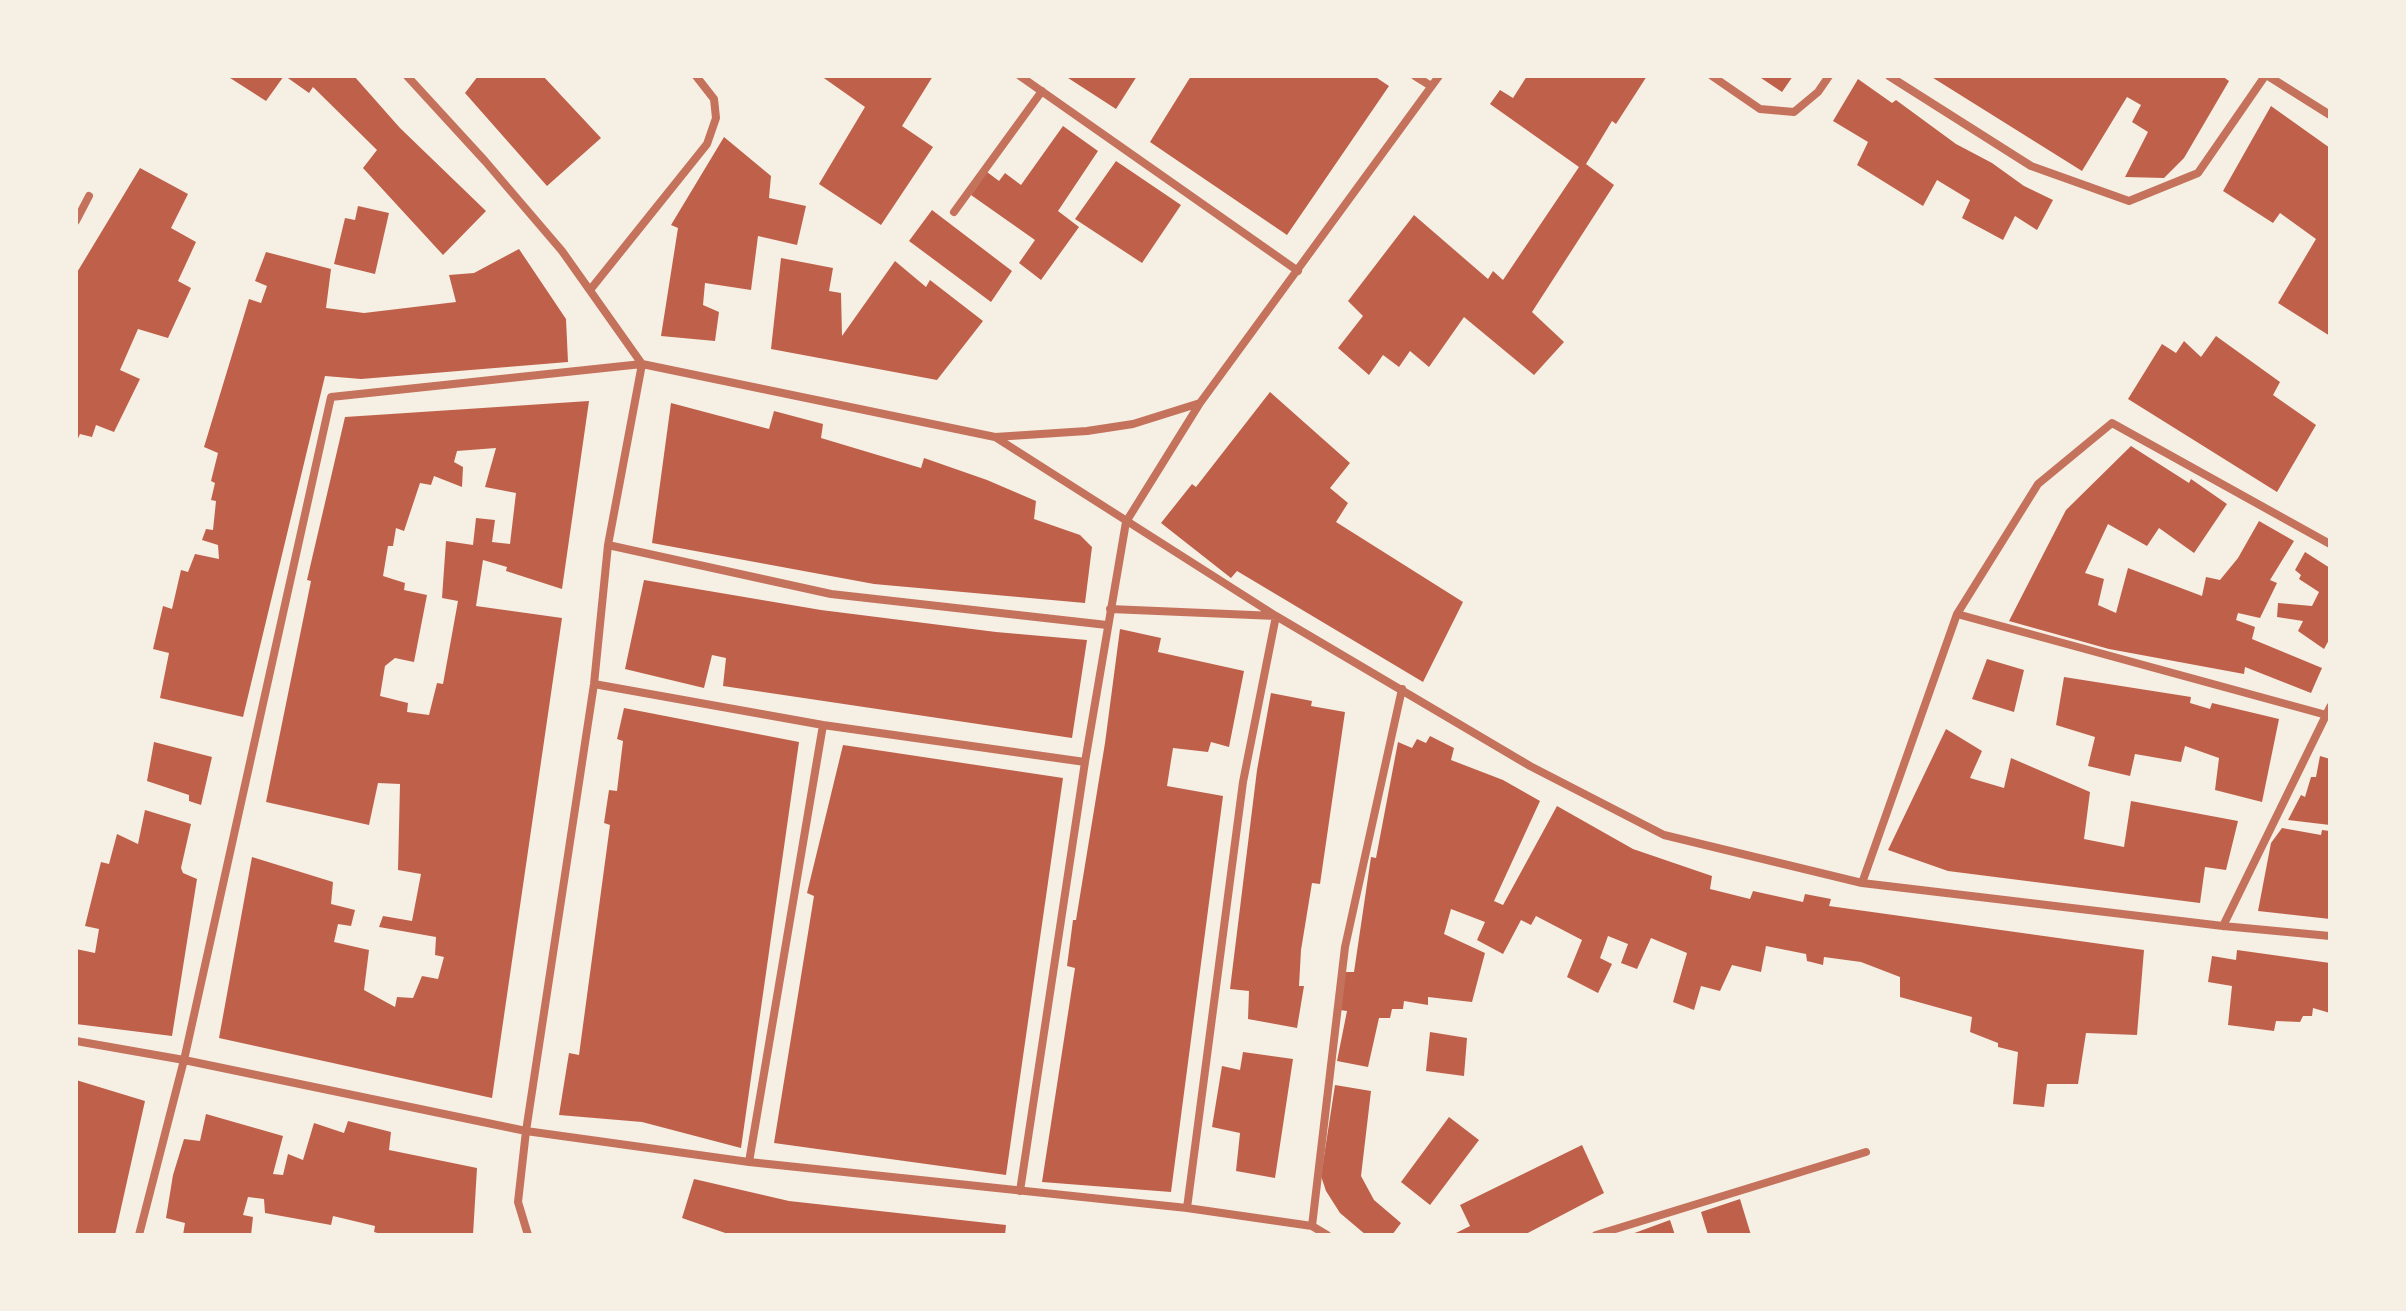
<!DOCTYPE html>
<html>
<head>
<meta charset="utf-8">
<style>
  body { margin:0 }
  #map { position:relative; width:2406px; height:1311px; overflow:hidden; background:#f6efe4; font-family:Inter,sans-serif }
  canvas { display:block }
  .frame { position:absolute; inset:0; border:78px solid #f6efe4; pointer-events:none }
</style>
</head>
<body>
<div id="map">
<canvas width="2406" height="1311"></canvas>
<div class="frame"></div>
</div>
<script>
const context = document.querySelector('canvas').getContext('2d');
context.lineJoin = 'round';
function fill(path, color) { context.fillStyle = color; context.fill(path, 'evenodd'); }
const shape = rows => new Path2D(rows.map(r => 'M' + r).join(''));
function strokePath(path, color, width, dash) { context.strokeStyle = color; context.lineWidth = width; context.lineCap = dash ? 'butt' : 'round'; context.setLineDash(dash || []); context.stroke(path); }
fill(shape([
  [227,76,284,76,266,101],
  [285,76,354,76,400,128,486,211,443,255,363,168,377,150,313,87,309,93],
  [478,76,543,76,601,138,547,186,465,93],
  [821,76,933,76,902,126,933,147,881,225,819,184,865,107],
  [1065,76,1137,76,1116,109],
  [1191,76,1374,76,1389,86,1287,235,1150,142],
  [1527,76,1647,76,1616,124,1612,121,1586,164,1614,185,1532,312,1564,342,1534,375,1464,317,1429,367,1410,351,1399,367,1383,355,1369,375,1338,348,1363,316,1348,301,1414,215,1488,279,1493,271,1503,280,1579,167,1490,104,1500,90,1513,98],
  [1758,76,1793,76,1782,92],
  [1930,76,2222,76,2229,81,2184,158,2164,178,2125,177,2148,132,2132,122,2141,105,2127,97,2082,171],
  [1858,79,1892,103,1896,100,1956,144,1992,163,2024,186,2053,200,2037,230,2015,216,2003,240,1962,218,1970,200,1937,180,1923,206,1857,165,1868,142,1833,121],
  [2271,106,2330,148,2330,336,2278,303,2316,239,2280,213,2273,223,2223,191],
  [1063,126,1098,151,1058,211,1079,227,1041,280,1019,263,1035,240,971,195,987,172,999,181,1005,173,1021,185],
  [724,137,771,176,769,198,806,206,797,245,758,236,751,290,705,283,703,305,719,312,715,341,661,336,678,228,671,225],
  [1116,161,1181,205,1142,263,1075,219],
  [140,168,188,194,171,228,196,242,178,281,191,288,168,338,138,329,120,370,140,379,114,432,96,425,92,437,80,434,76,443,76,274],
  [358,206,389,213,375,274,334,264,345,218,355,220],
  [932,210,1012,271,991,302,909,241],
  [519,249,566,319,568,362,361,379,325,376,243,717,160,698,169,653,153,649,163,606,172,609,181,570,188,572,195,554,219,559,218,545,202,540,206,529,213,530,216,501,211,500,215,483,211,481,218,453,204,447,249,299,261,303,267,286,255,281,266,252,331,269,326,308,364,313,456,302,449,275,474,273],
  [781,258,833,268,829,291,841,293,842,336,895,261,926,287,930,280,983,321,937,380,771,349],
  [2216,336,2280,382,2273,395,2316,425,2277,492,2128,399,2162,344,2176,353,2184,341,2201,357],
  [1270,392,1350,463,1330,488,1348,503,1336,522,1463,602,1423,682,1237,571,1231,578,1161,523,1192,484,1196,487],
  [589,401,562,589,506,571,507,567,483,560,476,606,562,618,492,1098,219,1038,252,857,333,882,331,904,355,910,351,926,338,924,334,942,369,950,364,990,395,1007,397,997,413,998,422,976,438,979,444,957,435,955,436,937,379,927,383,916,412,921,421,874,398,870,400,784,378,783,369,825,266,802,311,581,307,580,345,417],
  [496,448,485,487,516,493,510,544,492,542,495,520,476,518,473,545,446,541,442,598,458,601,443,684,437,683,429,715,407,712,408,703,380,696,385,666,395,658,414,662,427,595,404,590,405,583,383,576,388,546,393,546,396,528,404,531,420,483,431,485,434,476,462,487,463,467,454,462,457,451],
  [671,403,769,429,774,411,823,424,821,438,921,468,924,458,987,480,1036,501,1034,519,1080,535,1092,547,1085,603,874,584,652,543],
  [2131,446,2189,483,2191,479,2227,504,2194,553,2159,528,2147,546,2108,524,2085,573,2104,579,2098,605,2116,613,2128,568,2202,596,2206,577,2220,580,2238,558,2259,521,2294,541,2270,580,2277,583,2260,618,2238,613,2236,620,2255,627,2252,639,2322,668,2311,693,2245,667,2244,674,2109,649,2009,621,2066,510],
  [2305,552,2330,568,2330,638,2324,649,2298,631,2303,621,2277,617,2278,603,2312,606,2319,592,2299,579,2301,575,2295,570],
  [644,580,821,610,996,632,1087,640,1072,738,723,686,726,658,712,655,704,688,625,669],
  [1120,629,1161,638,1158,652,1244,671,1229,747,1211,742,1208,752,1173,748,1167,786,1223,796,1171,1192,1042,1182,1075,968,1067,966,1073,920,1076,920,1105,743],
  [1987,659,2024,670,2014,712,1972,699],
  [2064,677,2191,697,2190,703,2210,709,2212,703,2279,719,2262,802,2215,790,2219,758,2185,746,2181,762,2135,754,2130,776,2088,766,2095,737,2056,725],
  [1271,693,1312,701,1311,706,1345,712,1320,884,1312,883,1301,950,1299,986,1304,986,1297,1028,1248,1019,1249,991,1230,989,1257,770],
  [624,708,799,742,741,1148,642,1122,559,1115,569,1053,579,1055,610,825,604,823,609,790,617,791,623,741,617,739],
  [1946,729,1982,751,1970,778,2004,788,2011,758,2090,792,2084,839,2124,847,2131,801,2238,821,2226,870,2205,867,2200,903,1948,871,1888,850],
  [1430,736,1454,748,1451,760,1503,780,1540,801,1494,901,1503,905,1557,806,1633,849,1712,876,1710,889,1750,899,1753,891,1803,902,1805,894,1831,899,1829,906,2144,950,2137,1035,2086,1033,2078,1084,2047,1084,2044,1107,2013,1104,2018,1052,1998,1047,1998,1043,1970,1032,1972,1017,1900,997,1900,977,1861,962,1824,957,1823,965,1807,961,1806,954,1766,946,1761,972,1732,965,1720,991,1701,986,1694,1010,1673,1002,1687,953,1651,938,1637,969,1621,963,1628,944,1608,936,1600,958,1612,964,1598,993,1567,977,1582,940,1536,916,1531,925,1521,920,1503,954,1477,940,1485,922,1451,909,1444,934,1485,953,1472,1002,1428,997,1428,1005,1404,1001,1403,1009,1392,1009,1390,1018,1379,1018,1368,1067,1337,1061,1347,1011,1340,1010,1345,972,1354,972,1371,857,1376,858,1398,742,1412,748,1417,739,1426,743],
  [154,742,212,757,201,805,189,801,189,795,147,781],
  [843,745,1063,778,1006,1175,774,1143,814,896,807,893],
  [2320,756,2330,759,2330,825,2288,820,2301,795,2305,797,2311,777,2316,777],
  [145,810,191,824,181,868,183,873,197,879,172,1036,76,1024,76,949,95,953,99,929,85,926,101,862,109,864,117,834,138,844],
  [2282,828,2321,835,2322,830,2330,831,2330,919,2258,911,2271,843],
  [2237,950,2330,963,2330,1013,2313,1008,2312,1016,2303,1016,2300,1022,2276,1021,2274,1031,2228,1025,2232,986,2208,982,2212,956,2236,960],
  [1430,1032,1467,1038,1464,1076,1426,1071],
  [1243,1052,1293,1059,1275,1178,1236,1171,1240,1133,1212,1127,1222,1066,1240,1070],
  [76,1080,145,1101,115,1235,76,1235],
  [1335,1085,1371,1091,1361,1176,1374,1200,1401,1223,1392,1235,1366,1235,1340,1213,1326,1191,1321,1176],
  [206,1114,283,1136,273,1174,283,1175,288,1154,303,1160,314,1123,344,1133,348,1121,391,1132,389,1150,477,1168,473,1235,384,1235,374,1232,375,1226,333,1216,331,1225,265,1213,264,1199,248,1197,243,1215,253,1217,251,1235,183,1235,185,1223,166,1218,173,1175,184,1139,200,1141],
  [1449,1117,1479,1140,1430,1205,1401,1182],
  [1582,1145,1604,1193,1524,1235,1452,1235,1470,1226,1460,1205],
  [694,1179,789,1201,1006,1225,1005,1235,731,1235,682,1218],
  [1740,1199,1751,1235,1708,1235,1701,1212],
  [1670,1220,1675,1235,1629,1235]
]), '#bf614a');
strokePath(shape([
  [407,76,485,161,562,251,642,364],
  [1020,76,1298,271],
  [1415,76,1431,86],
  [1712,76,1760,109,1794,112,1818,92,1829,76],
  [1889,76,2031,166,2129,201,2198,173,2265,76],
  [2268,76,2330,115],
  [954,212,1042,91],
  [76,221,89,196],
  [590,290,707,144,716,118,714,99,696,76],
  [995,437,1087,431,1133,424,1200,403,1439,76],
  [608,545,831,594,1107,625],
  [1110,609,1276,616,1243,782,1187,1208],
  [1957,614,2330,716],
  [594,684,823,725,1085,762],
  [1862,883,1957,614,2038,484,2112,423,2330,544],
  [2223,926,2330,707],
  [76,1041,184,1060,526,1131,749,1162,1187,1208,1312,1226,1327,1235],
  [749,1162,823,725],
  [1020,1191,1085,762,1126,522,1200,403],
  [1312,1226,1345,947,1402,689],
  [139,1235,184,1060,331,397,642,364,995,437,1276,616,1530,766,1664,835,1862,883,2223,926,2330,936],
  [528,1235,518,1202,526,1131,594,684,608,545,642,364],
  [1596,1235,1866,1152]
]), '#c5725c', 8);
</script>
</body>
</html>
